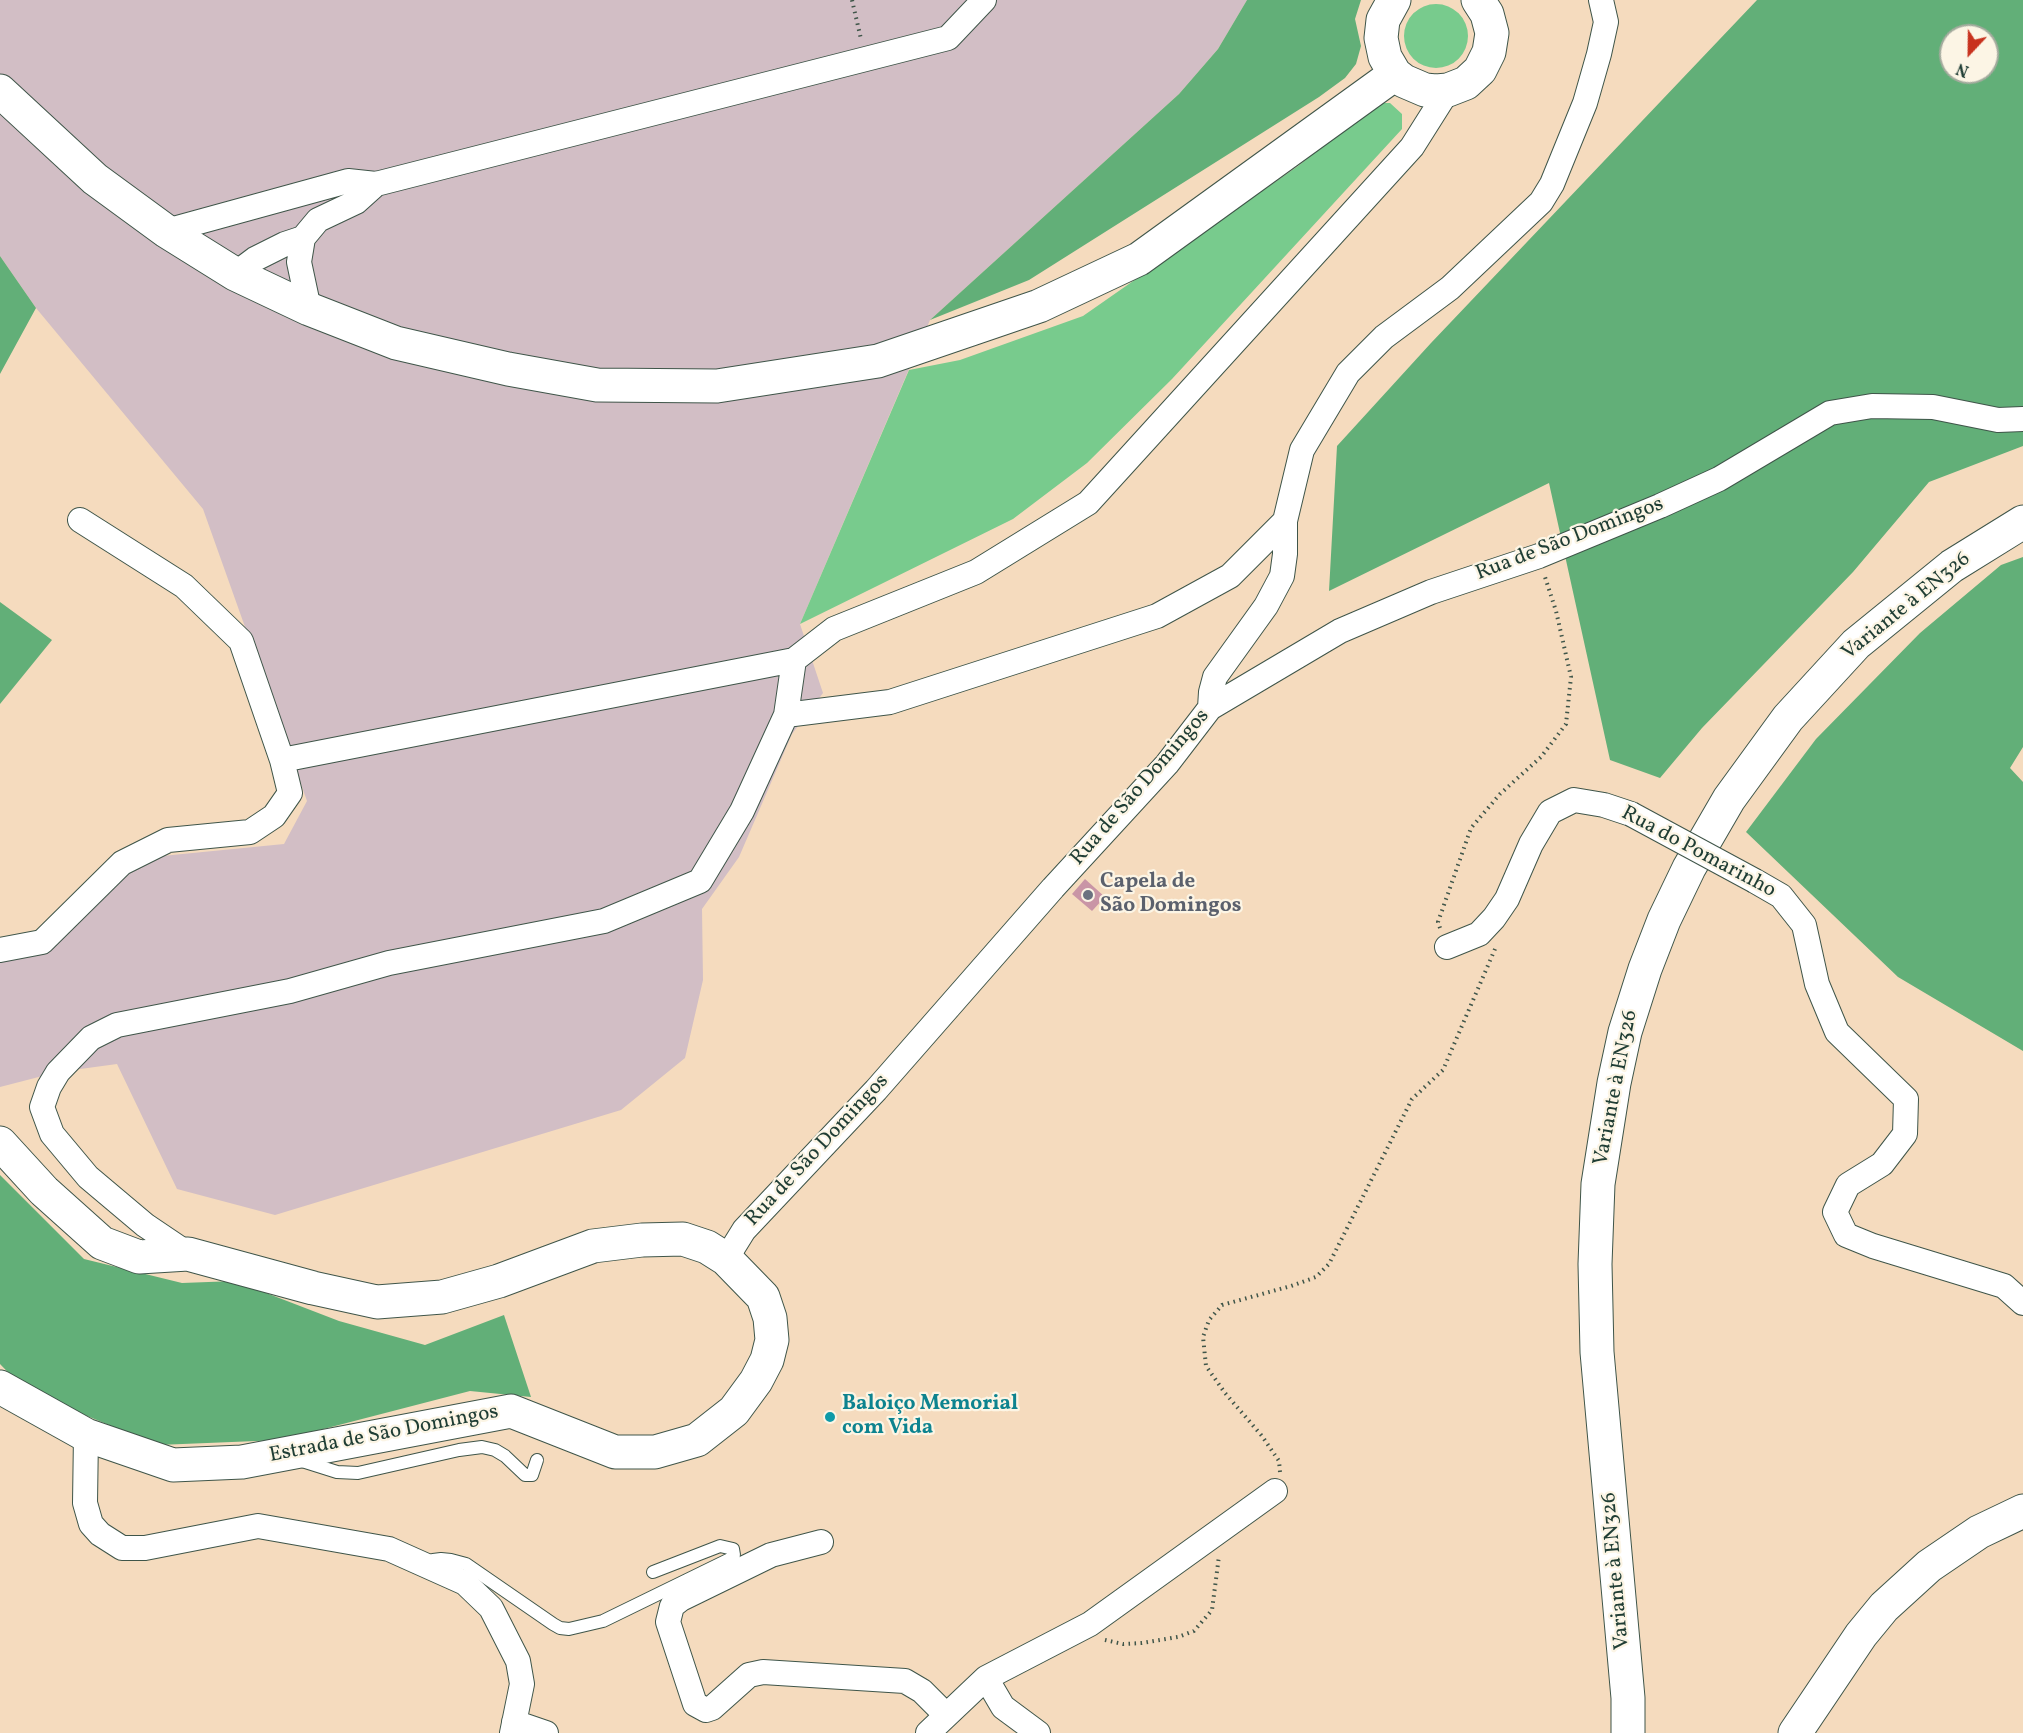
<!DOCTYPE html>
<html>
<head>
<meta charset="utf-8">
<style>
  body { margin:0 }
  #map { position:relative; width:2023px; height:1733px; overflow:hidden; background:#f5dbbe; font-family:Vollkorn,serif }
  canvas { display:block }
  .north { position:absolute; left:1939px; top:24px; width:60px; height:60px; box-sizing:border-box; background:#fcf5e5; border:2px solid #a4ab9e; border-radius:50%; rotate:202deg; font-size:16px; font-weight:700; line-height:24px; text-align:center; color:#1f3d34 }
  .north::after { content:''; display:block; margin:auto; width:21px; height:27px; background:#c8321e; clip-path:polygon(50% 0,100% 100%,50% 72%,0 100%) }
</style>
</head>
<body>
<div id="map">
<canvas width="2023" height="1733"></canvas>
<div class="north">N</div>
</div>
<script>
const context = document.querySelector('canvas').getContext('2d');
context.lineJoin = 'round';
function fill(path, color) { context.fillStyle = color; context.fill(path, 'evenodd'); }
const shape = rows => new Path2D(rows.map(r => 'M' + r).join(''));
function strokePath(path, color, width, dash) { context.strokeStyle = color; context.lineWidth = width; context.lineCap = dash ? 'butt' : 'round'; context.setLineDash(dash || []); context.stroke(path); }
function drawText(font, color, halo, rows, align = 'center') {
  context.font = font + ' Vollkorn,serif'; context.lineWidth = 4.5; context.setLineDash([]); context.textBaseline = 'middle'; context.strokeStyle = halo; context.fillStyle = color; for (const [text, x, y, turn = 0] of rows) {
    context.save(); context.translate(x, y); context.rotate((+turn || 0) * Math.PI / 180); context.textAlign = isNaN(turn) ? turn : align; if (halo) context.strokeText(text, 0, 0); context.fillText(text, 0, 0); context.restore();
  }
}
fill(shape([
  [0,0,1247,0,1218,49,1179,94,930,320,800,624,823,693,792,734,739,857,702,909,703,980,685,1058,621,1110,275,1215,177,1189,117,1064,58,1072,0,1087,0,957,110,888,152,857,284,844,307,801,203,509,36,308,0,256]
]), '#d2bec5');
fill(shape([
  '1404 36a32 32 0 1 1 64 0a32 32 0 1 1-64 0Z',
  [1377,103,1390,103,1402,114,1402,129,1172,379,1087,463,1013,519,800,624,909,370,960,360,1083,316,1298,166]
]), '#78cb8d');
fill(shape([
  [1247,0,1361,0,1355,19,1361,46,1356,64,1345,78,1319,97,1029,280,930,320,1179,94,1218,49],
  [1757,0,2023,0,2023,446,1929,482,1853,572,1702,728,1660,778,1610,760,1549,483,1329,591,1337,446,1431,343],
  [1951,36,1987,36,1987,72,1951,72],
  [0,256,36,308,0,374],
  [2023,557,2023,747,2010,768,2023,782,2023,1051,1898,977,1746,832,1816,739,1920,633,2001,565],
  [0,602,52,640,0,704],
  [0,1175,84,1259,182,1283,235,1281,339,1321,425,1345,504,1315,531,1397,470,1391,281,1440,158,1445,26,1391,0,1364]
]), '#62af78');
fill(shape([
  [1085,879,1105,897,1092,911,1072,894]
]), '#c995a6');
const lane = shape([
  [299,1460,337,1472,358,1473,459,1450,482,1447,495,1450,505,1456,525,1475,532,1475,537,1460],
  [428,1565,433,1560,441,1559,451,1560,466,1564,553,1624,560,1628,569,1629,603,1621,730,1559,734,1555,733,1549,720,1546,653,1572]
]);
const street = shape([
  [166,231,348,181,376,184,948,38,984,0],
  [235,274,255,259,285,244,303,238],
  [309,309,299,262,303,238,318,220,356,202,376,184],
  [1210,708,1211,692,1215,677,1266,606,1282,576,1285,554,1285,521,1302,450,1348,373,1384,337,1450,288,1541,202,1552,184,1585,103,1599,54,1606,22,1601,0],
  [786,715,890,702,1157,616,1230,576,1285,521],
  [282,760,794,660],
  [1755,881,1781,896,1804,925,1817,984,1837,1032,1906,1099,1905,1134,1882,1164,1848,1185,1835,1212,1846,1235,1873,1246,2004,1286,2023,1303],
  [1447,947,1479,934,1494,918,1507,899,1531,844,1550,812,1574,800,1604,805,1631,814],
  [0,950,42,942,122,863,168,840,250,832,274,816,290,793,282,760,241,641,184,586,80,520],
  [188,1254,145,1225,88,1177,52,1134,42,1107,49,1087,58,1072,91,1038,117,1025,290,991,389,963,604,921,700,881,742,811,786,715,794,660,834,629,976,572,1088,503,1412,147,1448,90],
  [726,1259,744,1230,876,1090,1053,888,1167,764,1210,708,1340,631,1431,592,1539,556,1660,506,1719,479,1830,413,1872,406,1933,407,1998,420,2023,419],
  [86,1435,85,1503,91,1524,100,1534,122,1548,145,1548,258,1526,389,1549,465,1583,491,1608,518,1661,522,1684,512,1733],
  [821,1542,771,1555,681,1599,672,1606,668,1622,695,1704,706,1710,712,1708,749,1675,763,1672,905,1681,922,1691,946,1715],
  [986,1678,1003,1707,1038,1733],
  [514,1722,546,1733],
  [928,1733,986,1678,1090,1624,1275,1491]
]);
const secondary = shape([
  [1394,0,1383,20,1381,38,1385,57,1395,74,1404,81,1425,90,1436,91,1448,90,1466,83,1480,70,1489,52,1492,33,1487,14,1478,0],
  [0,91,95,179,166,231,235,274,309,309,396,343,508,369,597,385,717,386,878,361,1039,306,1139,259,1395,74],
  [0,1143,44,1191,102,1243,139,1257,188,1254,313,1288,377,1302,442,1297,499,1281,593,1246,642,1240,683,1239,707,1247,726,1259,763,1297,770,1318,772,1340,767,1360,756,1381,734,1411,697,1440,655,1452,615,1452,511,1411,242,1462,173,1465,86,1435,0,1387],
  [1795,1733,1861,1635,1884,1607,1929,1566,1979,1532,2023,1511]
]);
const primary = shape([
  [1628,1733,1628,1698,1597,1352,1595,1264,1598,1184,1614,1083,1625,1032,1645,969,1664,920,1689,868,1729,799,1788,718,1856,644,1952,566,2023,522]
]);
strokePath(lane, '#3f5549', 14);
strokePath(street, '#3f5549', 26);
strokePath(secondary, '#3f5549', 35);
strokePath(primary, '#3f5549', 35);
strokePath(shape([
  [852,0,861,39],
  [1440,928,1438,922,1471,828,1500,794,1541,757,1566,724,1571,677,1556,611,1545,577],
  [1280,1472,1279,1461,1262,1436,1225,1393,1206,1366,1203,1337,1209,1320,1222,1305,1291,1286,1316,1277,1329,1264,1412,1099,1443,1070,1495,949],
  [1105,1640,1123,1644,1142,1643,1178,1637,1194,1631,1212,1610,1219,1556]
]), '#3f5549', 4, [1.5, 4.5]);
strokePath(lane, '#fff', 12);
strokePath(street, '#fff', 24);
strokePath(secondary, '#fff', 33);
strokePath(primary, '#fff', 33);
const streetBridge = shape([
  [1631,814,1755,881]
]);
strokePath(streetBridge, '#3f5549', 26, []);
strokePath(streetBridge, '#fff', 24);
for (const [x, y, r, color] of [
  [1088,895,6,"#6b7280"],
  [830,1417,6,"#0f9aa8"]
]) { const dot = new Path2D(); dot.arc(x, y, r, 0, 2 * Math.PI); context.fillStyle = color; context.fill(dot); strokePath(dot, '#fcf5e5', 2); }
drawText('21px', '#1f3d34', '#fcf5e5', [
  ["Rua de São Domingos",1570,540,-21],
  ["Variante à EN326",1907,607,-39],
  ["Rua de São Domingos",1141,788,-49],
  ["Rua do Pomarinho",1698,853,28],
  ["Variante à EN326",1617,1088,-79],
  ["Rua de São Domingos",818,1151,-47],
  ["Estrada de São Domingos",384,1435,-11],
  ["Variante à EN326",1617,1571,-95]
]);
drawText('bold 21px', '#5b616d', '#fcf5e5', [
  ["Capela de",1100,883],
  ["São Domingos",1100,907]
], 'left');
drawText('bold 21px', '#0d838f', '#fcf5e5', [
  ["Baloiço Memorial",842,1405],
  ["com Vida",842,1429]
], 'left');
</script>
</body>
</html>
